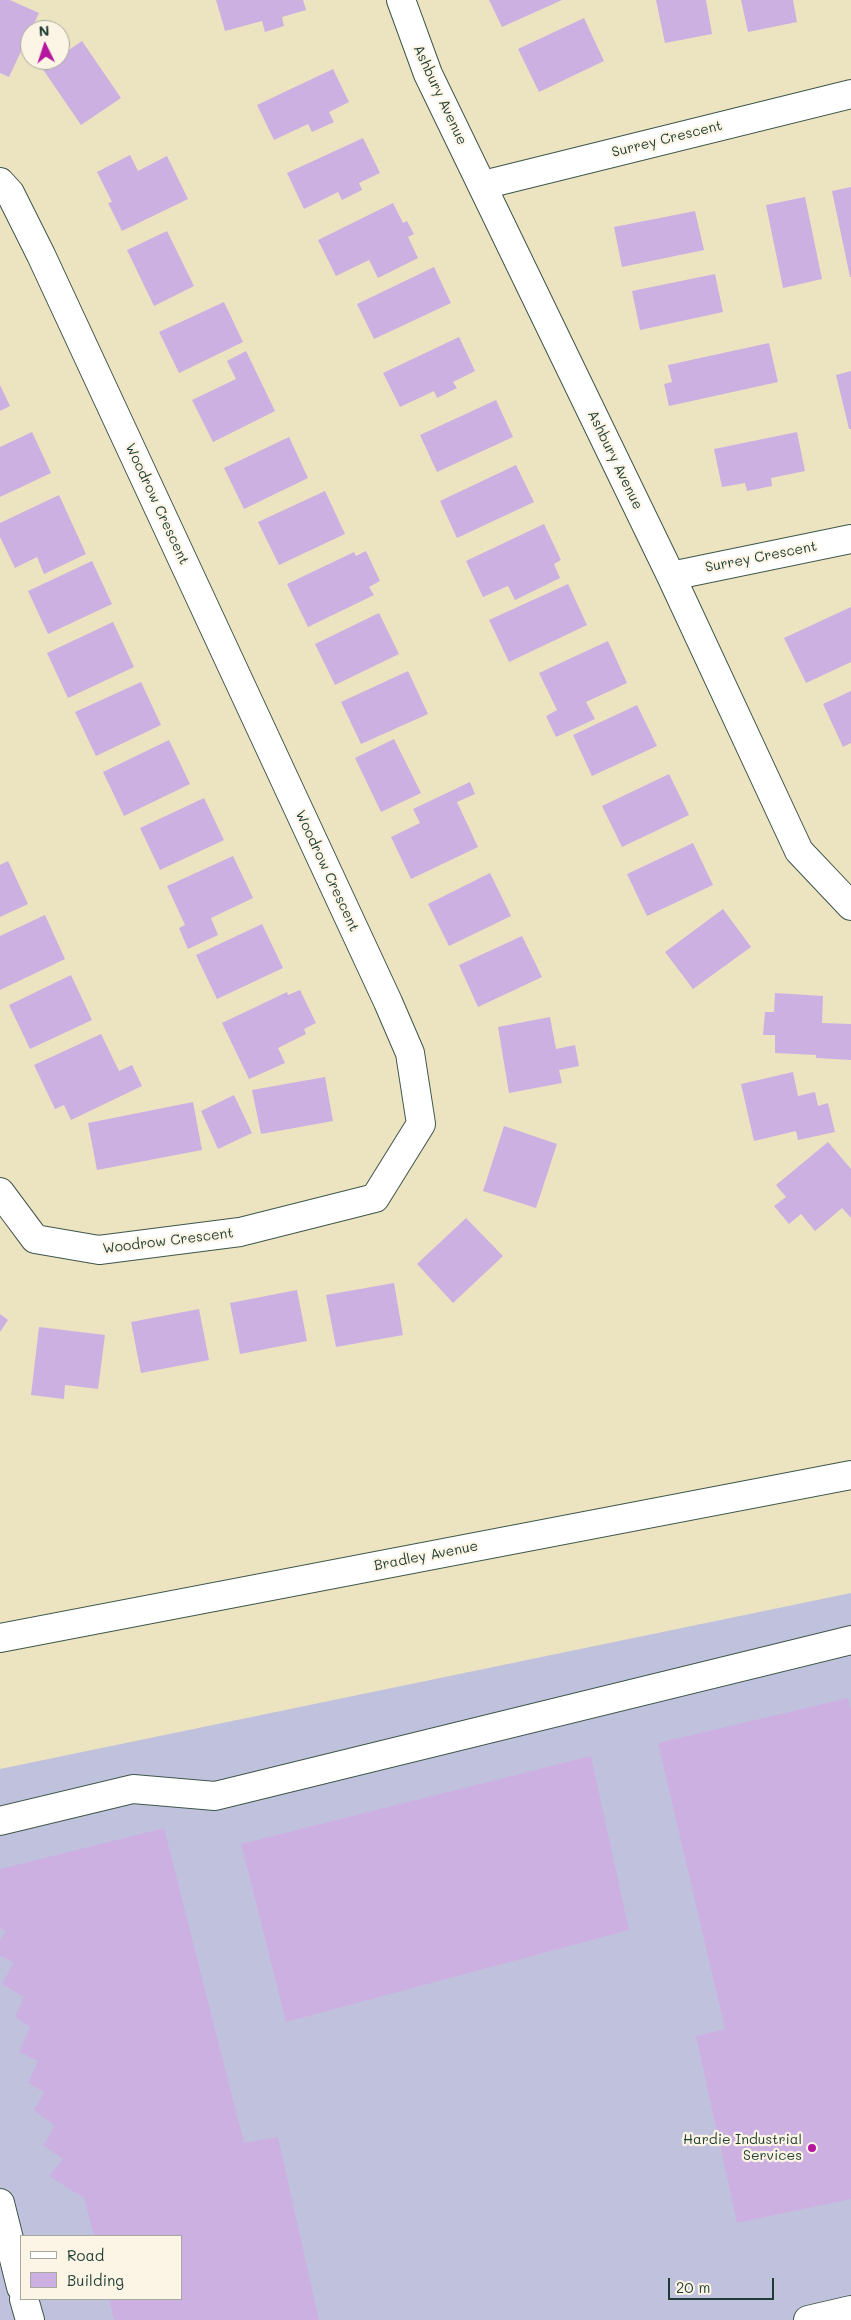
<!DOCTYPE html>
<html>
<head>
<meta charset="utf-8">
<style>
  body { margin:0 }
  #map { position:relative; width:851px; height:2320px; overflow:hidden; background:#ece3c1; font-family:Mali,sans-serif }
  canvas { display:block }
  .legend { position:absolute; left:20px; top:2235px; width:162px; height:65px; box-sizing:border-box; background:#fcf5e5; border:1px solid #a4ab9e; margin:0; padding:6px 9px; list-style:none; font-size:15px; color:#1f3d34 }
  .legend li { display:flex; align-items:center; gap:10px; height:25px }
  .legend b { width:25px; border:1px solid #a4ab9e }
  .north { position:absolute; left:20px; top:20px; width:50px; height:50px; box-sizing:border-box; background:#fcf5e5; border:1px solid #a4ab9e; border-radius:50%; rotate:356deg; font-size:14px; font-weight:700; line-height:20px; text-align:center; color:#1f3d34 }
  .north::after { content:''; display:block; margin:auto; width:18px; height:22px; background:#b5179e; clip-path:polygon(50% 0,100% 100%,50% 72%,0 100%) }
  .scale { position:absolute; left:668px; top:2278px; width:106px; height:22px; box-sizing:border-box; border:2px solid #1f3d34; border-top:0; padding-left:6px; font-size:15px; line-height:18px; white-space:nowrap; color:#1f3d34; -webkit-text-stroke:4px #fcf5e5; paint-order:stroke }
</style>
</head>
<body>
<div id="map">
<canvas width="851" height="2320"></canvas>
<ul class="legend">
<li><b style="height:6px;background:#fff"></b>Road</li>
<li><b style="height:14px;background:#cdb0e2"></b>Building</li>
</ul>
<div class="north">N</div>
<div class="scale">20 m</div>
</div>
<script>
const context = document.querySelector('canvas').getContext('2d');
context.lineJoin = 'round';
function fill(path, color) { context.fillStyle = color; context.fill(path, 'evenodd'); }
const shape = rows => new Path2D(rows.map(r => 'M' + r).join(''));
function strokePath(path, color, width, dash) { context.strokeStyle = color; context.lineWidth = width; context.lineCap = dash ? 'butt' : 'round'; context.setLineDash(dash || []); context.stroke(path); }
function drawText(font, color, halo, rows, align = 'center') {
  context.font = font + ' Mali,sans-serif'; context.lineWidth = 4.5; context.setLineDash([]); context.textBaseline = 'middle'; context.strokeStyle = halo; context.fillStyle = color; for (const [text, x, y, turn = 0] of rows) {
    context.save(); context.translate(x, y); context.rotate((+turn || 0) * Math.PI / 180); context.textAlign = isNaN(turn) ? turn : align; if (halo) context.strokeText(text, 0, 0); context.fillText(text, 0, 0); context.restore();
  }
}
fill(shape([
  [851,1593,851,2320,0,2320,0,1769],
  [21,2236,181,2236,181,2299,21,2299]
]), '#c0c2dd');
fill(shape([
  [0,0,10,0,39,13,9,77,0,73],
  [216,0,303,0,306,10,282,17,284,26,265,32,262,21,225,31],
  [489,0,562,0,502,27],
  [656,0,706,0,712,34,665,43],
  [741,0,793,0,797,22,748,32],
  [584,18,604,61,539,92,518,49],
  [82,41,121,98,81,125,42,68,54,60,60,60,60,56],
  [333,69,349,102,329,112,334,122,312,132,308,124,274,140,257,105],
  [363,138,380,173,359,183,362,190,342,200,338,192,304,209,287,173],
  [130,155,138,171,167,156,188,199,122,231,108,203,112,202,97,172],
  [851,187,851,277,850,277,832,191],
  [805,197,822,279,783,288,766,205],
  [393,203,403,223,407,221,414,234,408,237,418,258,378,278,369,260,336,276,318,240],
  [695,211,704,250,622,267,614,227],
  [167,231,194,286,154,306,127,250],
  [434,267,451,303,374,339,357,304],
  [715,274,723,312,640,330,632,291],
  [224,302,243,342,179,373,159,332],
  [459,337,475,371,453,382,457,388,437,398,434,391,400,407,383,373],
  [769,343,778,382,669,406,664,384,672,382,668,365],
  [246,351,275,411,213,442,192,400,236,379,227,361],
  [851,371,851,429,849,429,836,375],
  [0,385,10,406,0,411],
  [496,400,513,437,437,472,420,435],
  [32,432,51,473,0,497,0,447],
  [797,432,805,471,771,478,772,486,747,491,745,483,722,487,714,449],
  [289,437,308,478,244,509,224,468],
  [516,465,534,502,457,538,440,501],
  [325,491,345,534,279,565,258,522],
  [59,495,86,554,44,574,37,557,15,568,0,537,0,523],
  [544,524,561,560,554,564,560,578,515,600,508,586,483,597,466,561],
  [366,551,380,581,369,587,374,595,308,627,287,584,354,552,356,556],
  [92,561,112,604,48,634,28,591],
  [568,584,587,625,509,662,489,620],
  [851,607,851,662,806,683,784,638],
  [379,613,399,654,335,685,315,644],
  [113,622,134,667,68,698,47,653],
  [608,641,627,683,586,702,595,719,556,737,546,716,557,710,539,673],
  [408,671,428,714,361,744,341,702],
  [141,682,161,725,96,756,75,712],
  [851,691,851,743,843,747,823,704],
  [637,705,657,746,592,776,573,735],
  [394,739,421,793,381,812,355,758],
  [169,740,190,784,124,816,103,772],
  [669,774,689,815,622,847,602,806],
  [470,782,475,794,457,802,478,847,411,879,391,837,420,823,413,809],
  [204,798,224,840,160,870,140,828],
  [693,843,713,885,647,916,627,874],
  [233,856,253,898,211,918,218,935,188,949,179,928,185,925,167,886],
  [8,861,28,904,0,917,0,865],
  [490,873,511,916,449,946,428,904],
  [723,909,751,947,693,989,665,952],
  [45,915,65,959,0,990,0,936],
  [262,924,283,968,217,999,196,955],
  [522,936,542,977,478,1007,459,965],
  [71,975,92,1020,30,1049,9,1005],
  [300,990,316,1023,304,1029,306,1034,278,1048,285,1063,249,1079,222,1023,287,992,288,995],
  [775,993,823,996,822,1023,851,1024,851,1060,816,1058,816,1055,775,1053,775,1035,763,1035,765,1012,774,1012],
  [550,1017,556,1049,575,1045,579,1066,559,1070,562,1083,509,1093,498,1027],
  [101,1034,119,1071,132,1065,142,1086,71,1120,64,1105,55,1109,34,1065],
  [793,1072,798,1096,815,1092,818,1106,828,1103,835,1132,798,1140,796,1131,754,1141,741,1084],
  [325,1077,333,1121,261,1134,252,1090],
  [234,1095,252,1133,218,1149,201,1111],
  [193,1102,202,1150,97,1170,88,1123],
  [504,1126,557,1144,536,1208,483,1191],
  [828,1142,851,1169,851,1218,842,1208,815,1231,801,1214,789,1224,774,1206,786,1197,776,1185],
  [466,1218,503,1256,453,1303,417,1264],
  [394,1283,403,1335,336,1347,326,1295],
  [297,1290,307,1341,240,1354,230,1303],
  [199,1309,209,1360,141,1373,131,1322],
  [0,1314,8,1320,0,1332],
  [39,1327,105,1335,98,1389,65,1385,64,1399,31,1395],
  [848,1698,851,1710,851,2199,737,2223,696,2036,725,2029,658,1743],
  [591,1756,629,1930,286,2022,241,1844],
  [164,1828,244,2143,278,2137,319,2320,114,2320,109,2299,181,2299,181,2236,94,2236,84,2198,49,2176,63,2159,43,2145,55,2126,34,2110,44,2092,28,2083,38,2061,19,2052,30,2027,15,2017,24,1997,2,1984,14,1962,0,1956,0,1941,6,1931,0,1928,0,1869]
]), '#cdb0e2');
const minor = shape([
  [401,0,428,74,671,576,799,851,851,906],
  [0,182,10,193,41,255,388,1002,410,1053,421,1124,375,1198,240,1232,99,1250,35,1239,0,1192],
  [483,185,851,94],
  [671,576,851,539],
  [0,1821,133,1789,215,1796,851,1640],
  [0,2203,21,2287],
  [24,2299,30,2320],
  [808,2320,851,2310]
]);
const major = shape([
  [0,1638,851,1475]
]);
strokePath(minor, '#3e5649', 30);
strokePath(major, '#3e5649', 30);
strokePath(minor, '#fff', 28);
strokePath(major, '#fff', 28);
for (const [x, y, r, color] of [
  [812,2148,5,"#b5179e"]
]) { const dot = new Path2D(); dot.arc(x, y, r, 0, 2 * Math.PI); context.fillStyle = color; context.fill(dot); strokePath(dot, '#fcf5e5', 2); }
drawText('14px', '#1f3d34', '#fcf5e5', [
  ["Ashbury Avenue",440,95,65],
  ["Surrey Crescent",667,139,-14],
  ["Ashbury Avenue",615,460,64],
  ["Woodrow Crescent",157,504,65],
  ["Surrey Crescent",761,557,-11],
  ["Woodrow Crescent",327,871,65],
  ["Woodrow Crescent",168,1241,-7],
  ["Bradley Avenue",426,1556,-11]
]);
drawText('14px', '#1f3d34', '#fcf5e5', [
  ["Hardie Industrial",802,2140],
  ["Services",802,2156]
], 'right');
</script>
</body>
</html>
